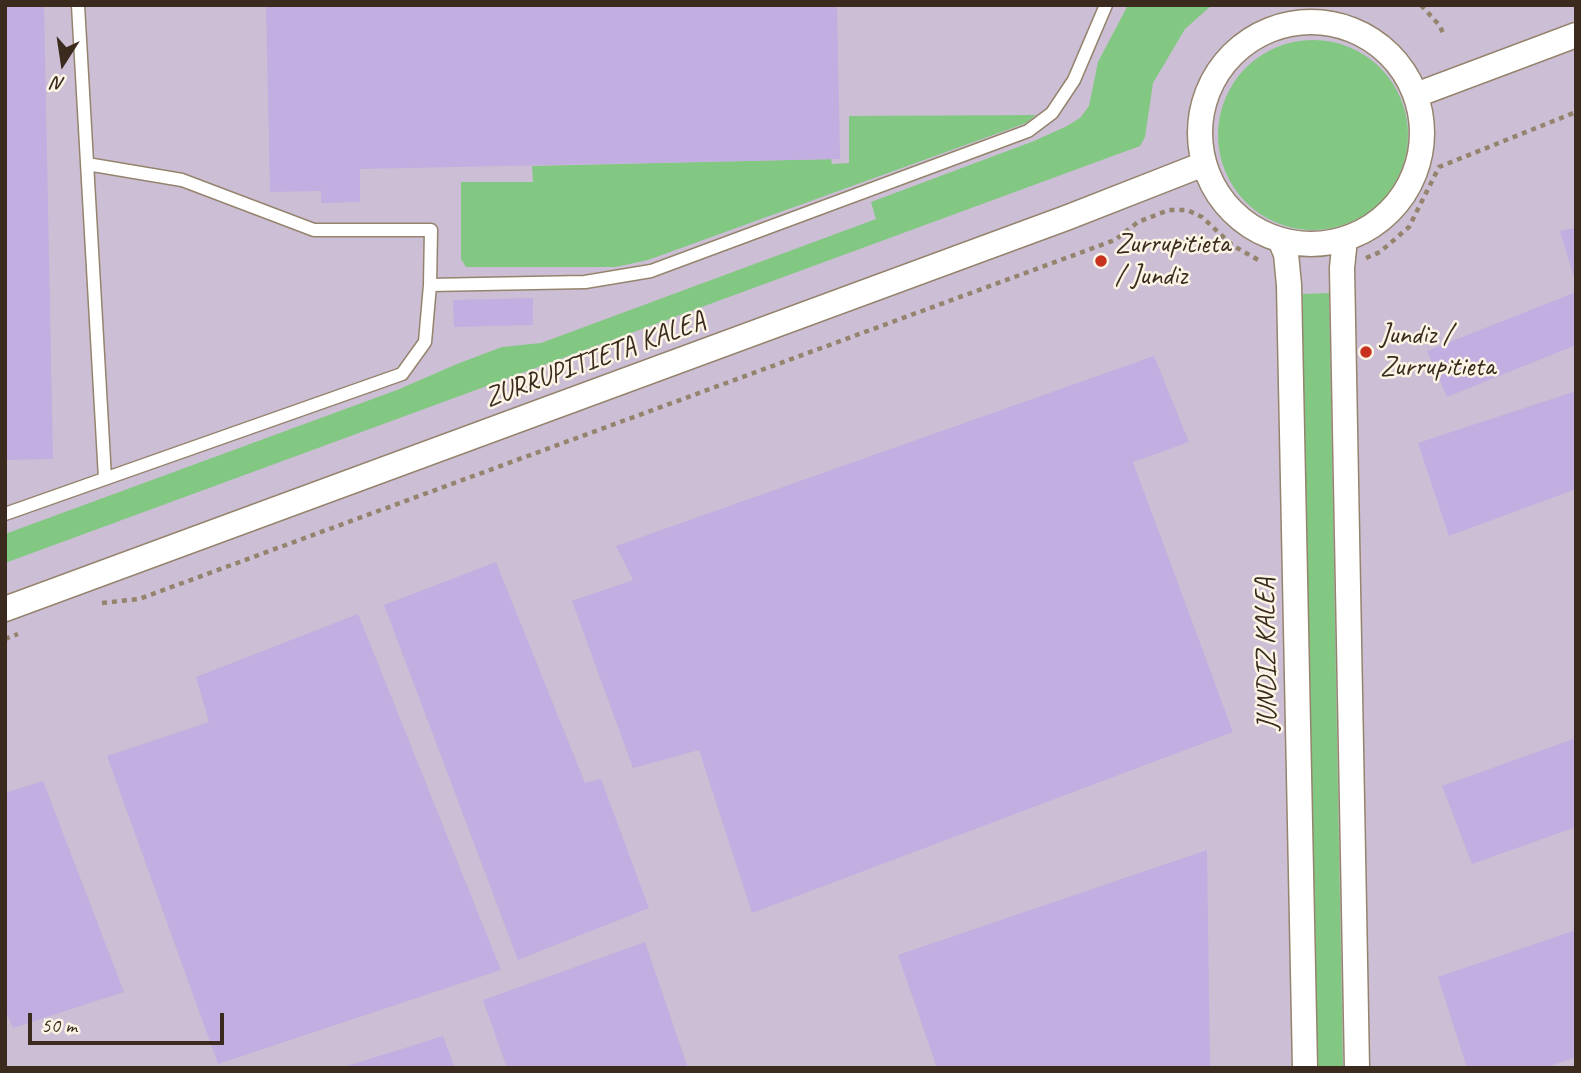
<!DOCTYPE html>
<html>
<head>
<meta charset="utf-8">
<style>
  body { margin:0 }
  #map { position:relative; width:1581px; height:1073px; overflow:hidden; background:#efdebc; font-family:Caveat,sans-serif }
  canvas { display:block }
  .frame { position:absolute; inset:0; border:7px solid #3b2a1e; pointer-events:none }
  .north { position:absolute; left:28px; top:28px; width:70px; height:70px; -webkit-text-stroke:5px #fcf5e5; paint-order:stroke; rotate:192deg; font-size:19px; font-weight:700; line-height:28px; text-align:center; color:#3b2a1e }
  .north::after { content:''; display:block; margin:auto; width:24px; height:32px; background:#3b2a1e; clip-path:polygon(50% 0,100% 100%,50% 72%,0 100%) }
  .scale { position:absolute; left:28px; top:1013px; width:196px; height:32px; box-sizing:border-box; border:4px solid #3b2a1e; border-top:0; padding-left:9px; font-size:21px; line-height:24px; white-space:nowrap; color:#3b2a1e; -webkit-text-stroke:5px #fcf5e5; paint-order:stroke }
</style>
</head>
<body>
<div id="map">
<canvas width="1581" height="1073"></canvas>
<div class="frame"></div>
<div class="north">N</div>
<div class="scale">50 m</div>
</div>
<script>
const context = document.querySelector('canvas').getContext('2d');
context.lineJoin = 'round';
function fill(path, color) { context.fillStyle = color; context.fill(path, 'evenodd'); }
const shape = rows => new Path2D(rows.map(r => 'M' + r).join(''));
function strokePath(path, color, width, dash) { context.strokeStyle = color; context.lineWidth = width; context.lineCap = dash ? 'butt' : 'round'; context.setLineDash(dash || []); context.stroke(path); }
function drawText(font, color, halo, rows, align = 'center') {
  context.font = font + ' Caveat,sans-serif'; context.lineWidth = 5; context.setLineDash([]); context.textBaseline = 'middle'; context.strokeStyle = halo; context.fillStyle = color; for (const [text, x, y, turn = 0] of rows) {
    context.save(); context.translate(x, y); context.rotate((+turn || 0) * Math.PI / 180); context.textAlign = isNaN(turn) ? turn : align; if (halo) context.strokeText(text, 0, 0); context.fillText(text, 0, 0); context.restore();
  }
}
fill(shape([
  [5,5,1576,5,1576,1068,5,1068]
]), '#ccbed4');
fill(shape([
  [1128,5,1212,5,1185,29,1153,83,1145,137,1140,146,5,563,5,534,397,390,457,364,502,347,541,343,876,219,871,202,1034,141,1067,126,1080,118,1089,106,1098,62],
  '1218 135a95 95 0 1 1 190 0a95 95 0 1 1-190 0Z',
  [1036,115,1026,123,648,260,616,267,466,267,461,259,461,182,533,182,532,166,831,159,832,164,849,163,849,116],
  [1329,293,1343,1068,1317,1068,1302,294]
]), '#83c882');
fill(shape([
  [5,5,44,5,53,459,5,460],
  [266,5,837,5,840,159,360,169,360,202,321,203,321,191,270,192],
  [1576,228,1576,281,1575,281,1560,231],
  [1576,292,1576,345,1447,397,1427,351],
  [533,298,533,325,454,327,453,300],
  [1154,356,1189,442,1133,462,1233,732,752,913,699,750,633,768,572,601,633,580,616,546],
  [1576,391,1576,489,1449,536,1418,443],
  [496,562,585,783,601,779,649,908,518,960,384,605],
  [358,614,501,970,218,1064,107,756,209,722,196,677],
  [1576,738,1576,827,1472,864,1442,786],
  [43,781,124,992,13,1028,5,1009,5,793],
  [1207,850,1210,1068,937,1068,898,955],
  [1576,930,1576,1057,1544,1068,1467,1068,1438,977],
  [645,942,688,1068,507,1068,483,1000],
  [443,1036,455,1068,344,1068,344,1067]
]), '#c2aee0');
const lane = shape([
  [78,5,105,478],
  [87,164,182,180,314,230,431,230,430,285],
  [5,514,402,374,425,342,430,285,585,282,651,271,1028,131,1052,113,1074,80,1106,5]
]);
const street = shape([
  '1200 133a111 111 0 1 1 222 0a111 111 0 1 1-222 0Z',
  [1416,95,1576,35],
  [1345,239,1342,268,1357,1068],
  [1280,240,1286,254,1289,285,1305,1068],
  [5,609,1066,218,1204,164]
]);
strokePath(lane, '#95846d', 15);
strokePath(street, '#95846d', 27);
strokePath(shape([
  [1421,5,1440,26,1444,36],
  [1366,258,1380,252,1409,227,1439,167,1576,112],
  [102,603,139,599,1115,240,1138,222,1169,210,1187,210,1202,217,1232,245,1260,261],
  [5,639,18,634]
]), '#95846d', 4.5, [5, 5]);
strokePath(lane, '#fff', 12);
strokePath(street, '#fff', 24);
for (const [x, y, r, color] of [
  [1101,261,7,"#c8321e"],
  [1366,352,7,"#c8321e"]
]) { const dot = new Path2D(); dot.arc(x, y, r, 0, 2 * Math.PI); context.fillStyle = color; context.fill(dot); strokePath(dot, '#fcf5e5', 2.5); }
drawText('28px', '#3b2a1e', '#fcf5e5', [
  ["Zurrupitieta",1115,245],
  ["/ Jundiz",1115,277],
  ["Jundiz /",1380,336],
  ["Zurrupitieta",1380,368]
], 'left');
drawText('28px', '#3b2a1e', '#fcf5e5', [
  ["ZURRUPITIETA KALEA",595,360,-20],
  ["JUNDIZ KALEA",1267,654,-91]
]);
</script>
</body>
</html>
